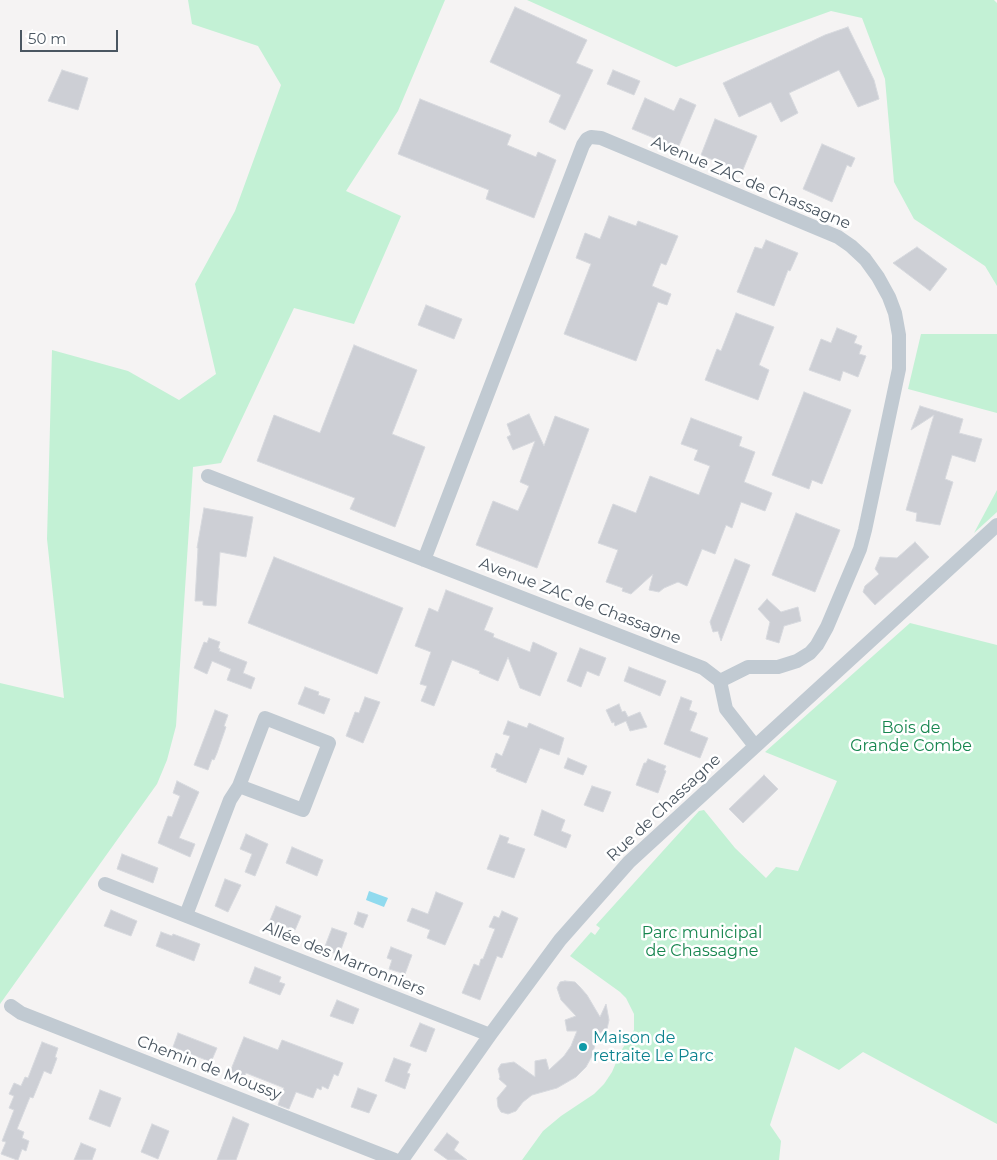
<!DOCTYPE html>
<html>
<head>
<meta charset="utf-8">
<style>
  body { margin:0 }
  #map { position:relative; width:997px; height:1160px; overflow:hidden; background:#f5f3f3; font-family:Montserrat,sans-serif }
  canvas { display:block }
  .scale { position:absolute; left:20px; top:30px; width:98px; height:22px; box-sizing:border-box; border:2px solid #4a5661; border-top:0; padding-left:6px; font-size:15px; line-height:18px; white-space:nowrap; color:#4a5661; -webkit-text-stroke:4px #fff; paint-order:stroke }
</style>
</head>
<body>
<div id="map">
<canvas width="997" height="1160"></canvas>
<div class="scale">50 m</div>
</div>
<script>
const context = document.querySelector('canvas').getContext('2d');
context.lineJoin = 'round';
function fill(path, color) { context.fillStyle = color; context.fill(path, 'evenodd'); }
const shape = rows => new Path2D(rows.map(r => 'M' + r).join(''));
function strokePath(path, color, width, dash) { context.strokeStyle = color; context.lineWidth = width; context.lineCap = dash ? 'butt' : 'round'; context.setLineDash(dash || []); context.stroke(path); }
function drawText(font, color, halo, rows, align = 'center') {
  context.font = font + ' Montserrat,sans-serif'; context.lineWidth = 5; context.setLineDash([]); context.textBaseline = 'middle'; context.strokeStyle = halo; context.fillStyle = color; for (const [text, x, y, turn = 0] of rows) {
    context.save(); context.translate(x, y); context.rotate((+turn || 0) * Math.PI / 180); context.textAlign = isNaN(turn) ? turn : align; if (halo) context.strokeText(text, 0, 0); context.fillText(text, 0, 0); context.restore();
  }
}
fill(shape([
  [188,0,445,0,398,111,346,191,401,216,354,324,294,308,221,463,193,467,176,726,167,760,157,784,0,1004,0,683,64,698,47,539,52,350,128,371,179,400,216,374,195,284,235,211,281,85,258,46,192,24],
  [527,0,994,0,997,3,997,286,985,266,914,219,894,182,885,79,862,18,831,11,676,67],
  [921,334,997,334,997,413,908,389],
  [997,490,997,512,974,533],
  [910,623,997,645,997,1124,863,1052,839,1070,795,1047,770,1125,781,1141,779,1160,522,1160,543,1131,561,1116,594,1094,604,1084,612,1072,621,1051,634,1030,634,1014,626,998,620,992,570,956,591,932,595,935,600,928,596,925,699,811,704,810,735,848,766,878,776,867,798,871,837,781,765,752]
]), '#c3f1d5');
fill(shape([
  [369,891,388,898,384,907,366,900]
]), '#90daee');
const building = shape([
  [515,7,587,40,576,63,593,70,565,130,549,122,561,95,490,62,515,7],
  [848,27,874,80,879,99,858,107,839,70,789,93,798,113,781,122,771,102,739,117,723,83,825,35,848,27],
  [62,70,88,78,78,110,48,101,62,70],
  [613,70,640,81,634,95,607,84,613,70],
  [645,98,674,111,680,98,696,105,678,148,632,129,645,98],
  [420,99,511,135,507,145,536,157,538,152,556,160,534,218,486,199,489,190,398,154,420,99],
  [715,119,757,136,742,172,701,155,715,119],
  [822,144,855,158,851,167,847,165,832,202,803,189,822,144],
  [609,216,636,226,638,221,678,236,666,265,661,263,652,286,671,294,667,305,658,302,636,361,564,334,591,264,576,258,585,233,600,239,609,216],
  [766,240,798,253,790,271,788,270,774,306,737,292,755,247,762,249,766,240],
  [917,247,947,269,930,291,893,263,917,247],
  [426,305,462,319,454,339,418,325,426,305],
  [736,313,774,327,759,365,769,370,758,400,705,380,717,349,721,351,736,313],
  [837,328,857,336,854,343,862,346,859,354,866,356,858,377,843,371,840,381,809,370,821,339,831,343,837,328],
  [354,345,417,370,392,434,425,447,395,527,350,509,355,498,257,461,274,415,320,433,354,345],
  [804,392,851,410,822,484,812,480,809,489,772,475,804,392],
  [920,406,963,419,959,433,982,439,975,462,952,455,945,479,953,482,940,525,916,521,917,513,906,510,934,415,911,430,920,406],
  [529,414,544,446,555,416,589,429,537,568,476,545,493,501,518,511,529,486,520,482,535,441,513,450,507,437,511,435,507,424,529,414],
  [691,418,742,437,739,446,755,452,744,482,772,493,765,511,741,502,732,528,726,525,715,554,702,549,687,586,678,582,664,588,659,592,649,590,653,574,631,594,622,591,623,588,606,582,618,550,598,543,613,504,636,513,650,476,699,495,710,466,694,460,698,450,681,444,691,418],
  [204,508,253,517,246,557,220,552,216,606,203,605,203,601,195,601,198,548,197,548,204,508],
  [796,513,840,530,815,592,772,575,796,513],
  [915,542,929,557,875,605,863,592,865,586,879,574,875,569,880,557,897,558,915,542],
  [274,557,403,608,377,674,248,623,274,557],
  [735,559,750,565,721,641,718,631,713,632,710,622,735,559],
  [446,590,493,608,484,630,494,634,493,637,530,652,533,642,557,653,540,696,520,688,508,657,498,681,479,673,480,671,452,660,434,706,421,701,427,686,420,684,431,652,415,646,429,608,438,612,446,590],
  [767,599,781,612,798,607,801,621,784,626,779,643,766,639,770,622,758,609,767,599],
  [209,638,220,642,218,648,220,649,219,651,247,662,243,673,255,678,251,689,227,680,231,669,212,661,207,674,194,668,204,642,207,643,209,638],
  [580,648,606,658,599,676,587,671,581,687,567,681,580,648],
  [629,667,666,681,660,696,624,681,629,667],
  [305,687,319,692,318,695,330,699,324,714,298,704,305,687],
  [365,697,380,702,363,743,346,736,355,712,359,713,365,697],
  [681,697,692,701,689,710,697,713,690,731,708,738,700,758,664,744,681,697],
  [619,704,622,712,625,711,628,717,640,712,647,727,630,731,626,721,615,726,614,722,612,723,606,710,619,704],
  [215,710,228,715,224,726,226,727,217,753,214,760,212,759,208,770,194,765,215,710],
  [508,721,527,728,529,723,564,738,559,755,540,748,526,783,496,771,497,769,491,767,496,753,502,756,510,736,503,734,508,721],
  [568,758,587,766,583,775,564,768,568,758],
  [648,759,666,766,664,770,666,771,658,793,636,785,644,763,646,763,648,759],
  [764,775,778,789,743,823,729,809,764,775],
  [177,781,199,792,179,838,195,844,190,857,158,843,168,816,172,817,180,796,173,793,177,781],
  [592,786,611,792,603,812,584,805,592,786],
  [542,810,565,820,561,831,571,835,566,848,534,835,542,810],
  [246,834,268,844,255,876,245,872,252,854,240,849,246,834],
  [500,835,509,838,507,843,525,849,514,878,487,869,500,835],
  [292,847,323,860,317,876,286,863,292,847],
  [122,854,158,868,153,883,117,869,122,854],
  [225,879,241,885,228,912,215,906,225,879],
  [436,892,463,903,445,945,427,938,430,930,407,921,412,908,428,914,436,892],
  [276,906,301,916,295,930,282,925,280,930,268,925,276,906],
  [111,910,137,921,131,936,104,926,111,910],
  [502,911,518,918,502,958,497,956,480,1000,462,993,474,964,479,966,481,959,483,959,495,929,489,927,494,916,499,918,502,911],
  [358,912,368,915,363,928,354,924,358,912],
  [332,928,347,933,339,955,324,949,332,928],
  [161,932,172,936,173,934,200,944,194,961,156,946,161,932],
  [391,947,412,955,405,974,389,969,392,960,387,958,391,947],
  [255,967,281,977,279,982,285,984,280,995,249,983,255,967],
  [565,981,575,982,580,987,587,995,600,1017,606,1004,609,1020,607,1029,598,1034,592,1056,586,1067,576,1077,557,1088,532,1095,523,1102,516,1111,508,1114,501,1112,498,1107,497,1098,507,1086,499,1079,500,1077,498,1069,501,1064,514,1062,535,1077,535,1061,546,1059,549,1070,564,1056,571,1046,577,1031,567,1031,565,1020,576,1016,561,1000,557,988,560,982,565,981],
  [337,1000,359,1009,353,1024,330,1016,337,1000],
  [420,1023,435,1029,426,1052,410,1046,420,1023],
  [178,1033,217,1048,211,1062,173,1047,178,1033],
  [244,1037,278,1050,282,1040,343,1063,338,1076,334,1074,328,1089,322,1086,321,1090,317,1088,313,1098,296,1092,289,1109,278,1105,284,1088,246,1073,244,1078,230,1072,244,1037],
  [42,1042,58,1048,55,1057,57,1058,51,1074,44,1071,33,1098,30,1097,17,1129,24,1132,22,1138,29,1141,26,1151,22,1149,18,1160,17,1160,1,1154,6,1142,2,1141,14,1110,9,1108,14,1096,9,1094,14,1083,21,1086,25,1077,28,1078,42,1042],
  [394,1058,411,1064,407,1073,410,1074,405,1089,385,1081,394,1058],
  [358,1088,377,1095,369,1113,351,1107,358,1088],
  [100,1090,121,1098,110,1127,89,1119,100,1090],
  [233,1117,249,1124,236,1160,217,1160,233,1117],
  [152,1124,169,1131,158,1159,141,1152,152,1124],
  [447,1133,459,1142,454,1150,467,1160,448,1160,434,1150,447,1133],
  [81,1143,96,1149,92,1160,74,1160,81,1143]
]);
fill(building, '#cdcfd5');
strokePath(building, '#d7d9de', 1);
strokePath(shape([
  [208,476,703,668,720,681,726,709,755,746],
  [424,560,583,145,587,139,591,137,601,138,838,237,851,246,865,259,878,277,889,297,895,313,899,335,899,369,865,530,860,549,827,627,817,645,810,653,797,661,778,667,748,667,720,681],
  [105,884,490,1035],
  [186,915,230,800,239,786,265,718,329,743,303,810,239,786],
  [11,1006,21,1013,395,1160],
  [402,1160,490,1035,560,940,629,862,997,525]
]), '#c1cad2', 14);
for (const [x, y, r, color] of [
  [583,1047,5,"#0f9aa8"]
]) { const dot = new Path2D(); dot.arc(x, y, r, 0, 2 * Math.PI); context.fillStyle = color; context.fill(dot); strokePath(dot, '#fff', 2); }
drawText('16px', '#4a5661', '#fff', [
  ["Avenue ZAC de Chassagne",751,183,23],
  ["Avenue ZAC de Chassagne",580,601,21],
  ["Rue de Chassagne",664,808,-43],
  ["Allée des Marronniers",344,959,22],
  ["Chemin de Moussy",209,1068,21]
]);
drawText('16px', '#17864f', '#fff', [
  ["Bois de",911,728],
  ["Grande Combe",911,746],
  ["Parc municipal",702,933],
  ["de Chassagne",702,951]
]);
drawText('16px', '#0d838f', '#fff', [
  ["Maison de",593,1038],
  ["retraite Le Parc",593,1056]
], 'left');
</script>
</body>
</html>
